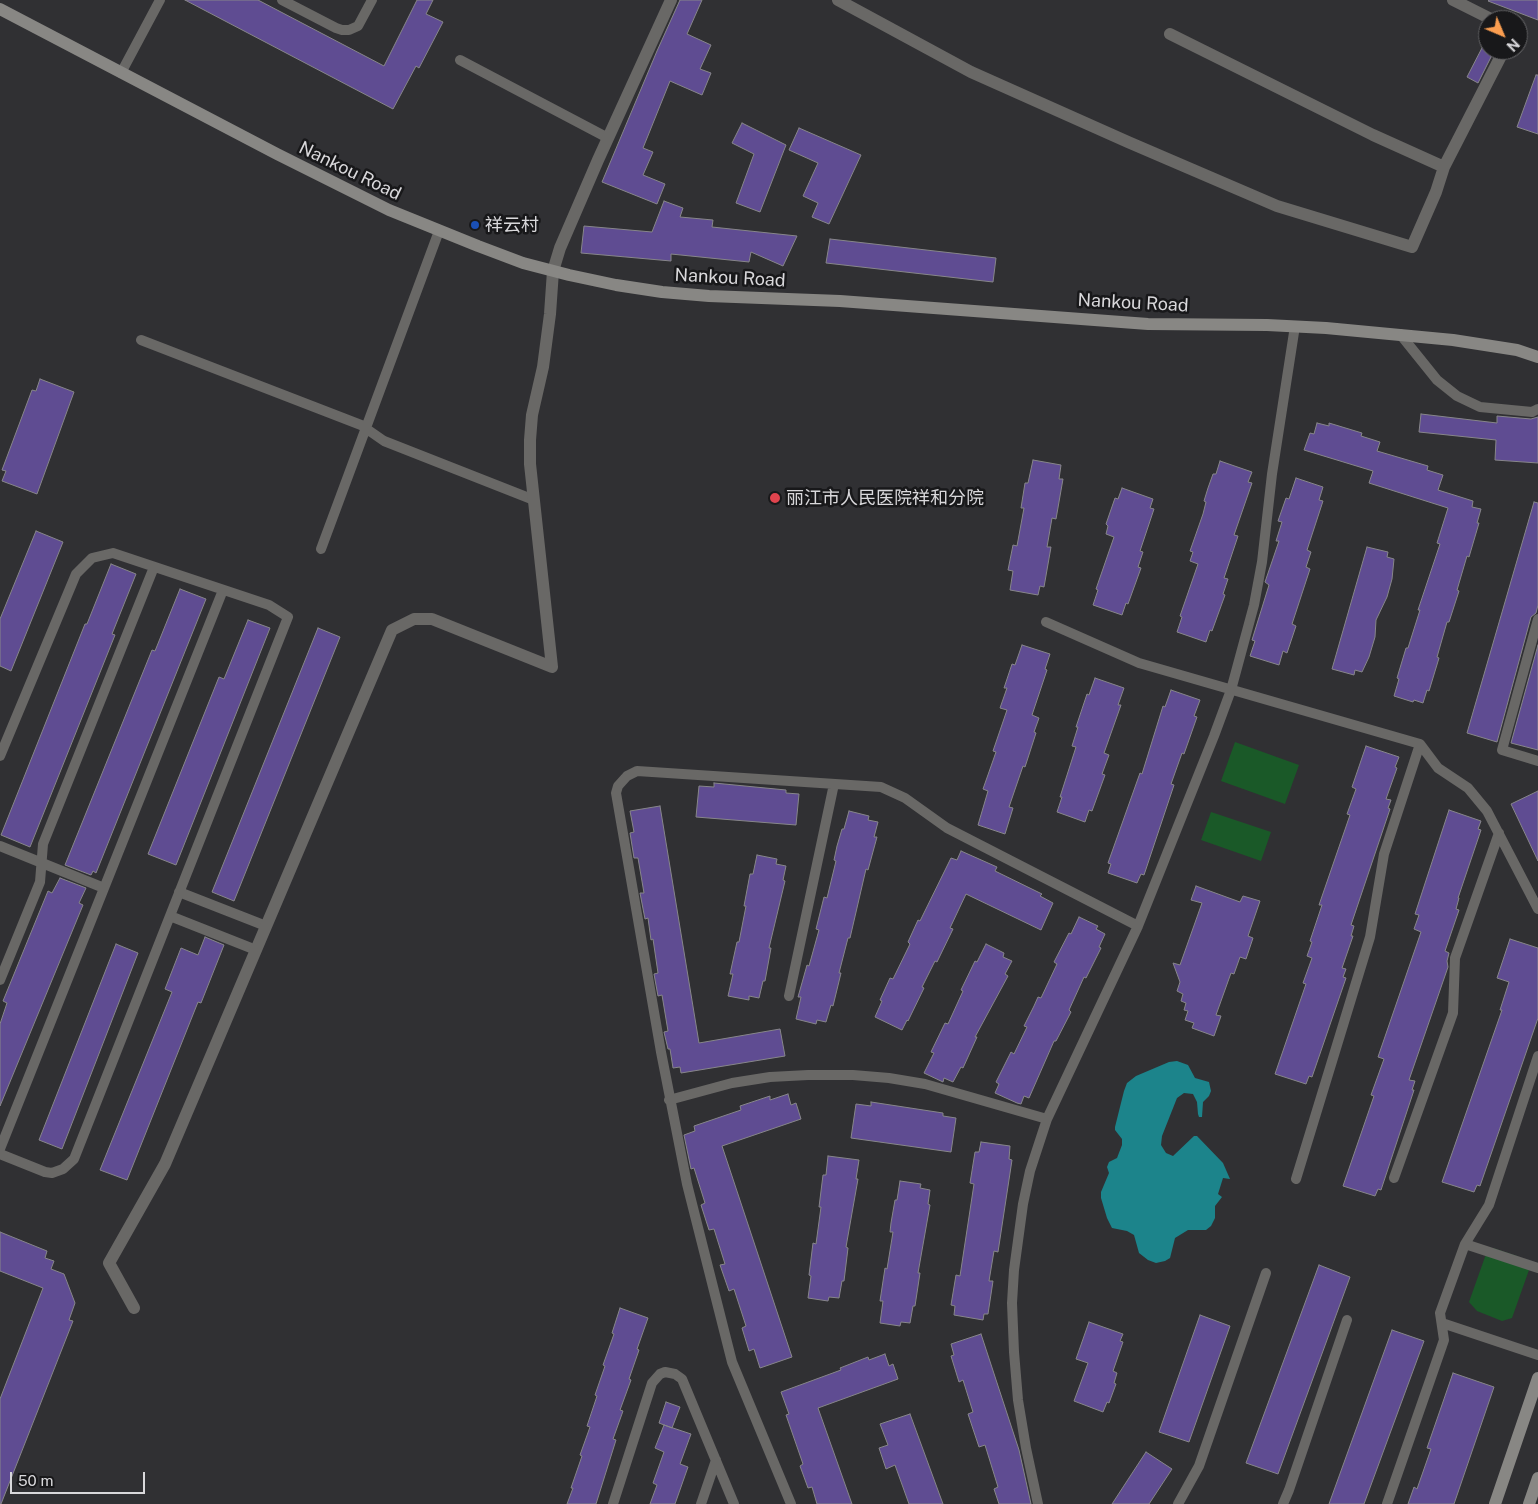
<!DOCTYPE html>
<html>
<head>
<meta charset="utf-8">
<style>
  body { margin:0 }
  #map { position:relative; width:1538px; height:1504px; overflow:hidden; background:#303033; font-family:"Public Sans",sans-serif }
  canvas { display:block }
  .north { position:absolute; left:1478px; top:10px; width:50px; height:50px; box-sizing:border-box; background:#18181a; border:1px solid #656567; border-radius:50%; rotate:135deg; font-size:14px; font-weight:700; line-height:20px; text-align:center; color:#d9d8db }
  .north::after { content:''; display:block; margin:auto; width:18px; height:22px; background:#fb9e50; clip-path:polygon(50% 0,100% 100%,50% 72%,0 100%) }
  .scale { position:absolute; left:10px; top:1472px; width:135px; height:22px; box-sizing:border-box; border:2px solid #d9d8db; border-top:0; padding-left:6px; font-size:15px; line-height:18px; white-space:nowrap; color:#d9d8db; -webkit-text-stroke:4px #18181a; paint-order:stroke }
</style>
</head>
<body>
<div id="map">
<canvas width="1538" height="1504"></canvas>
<div class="north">N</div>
<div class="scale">50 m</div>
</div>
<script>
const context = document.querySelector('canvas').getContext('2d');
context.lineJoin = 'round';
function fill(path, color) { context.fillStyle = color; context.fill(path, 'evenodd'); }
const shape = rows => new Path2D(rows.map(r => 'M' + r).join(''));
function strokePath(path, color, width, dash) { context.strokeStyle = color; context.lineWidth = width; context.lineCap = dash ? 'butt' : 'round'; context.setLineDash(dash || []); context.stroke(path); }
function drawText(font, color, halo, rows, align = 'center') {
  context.font = font + ' "Public Sans","Noto Sans SC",sans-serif'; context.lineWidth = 5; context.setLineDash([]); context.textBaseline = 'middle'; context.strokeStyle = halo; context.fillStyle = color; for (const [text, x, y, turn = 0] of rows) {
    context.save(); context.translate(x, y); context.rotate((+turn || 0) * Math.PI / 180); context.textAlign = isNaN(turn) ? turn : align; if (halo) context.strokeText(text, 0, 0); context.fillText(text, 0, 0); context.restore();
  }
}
fill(shape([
  [1235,742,1299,765,1285,804,1221,781],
  [1211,812,1271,832,1261,861,1201,840],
  [1493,1248,1517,1256,1529,1270,1512,1318,1502,1321,1477,1311,1469,1302,1486,1254]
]), '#1a5928');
fill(shape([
  [1177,1061,1188,1065,1195,1078,1209,1082,1211,1091,1209,1096,1203,1102,1202,1117,1199,1117,1198,1114,1197,1102,1193,1094,1184,1093,1177,1098,1162,1136,1161,1145,1166,1153,1173,1156,1194,1136,1197,1136,1223,1163,1230,1179,1223,1178,1218,1194,1222,1197,1215,1206,1215,1218,1211,1226,1206,1230,1188,1230,1175,1238,1170,1258,1165,1261,1156,1263,1148,1260,1139,1253,1134,1235,1127,1231,1112,1228,1107,1218,1101,1198,1101,1192,1109,1173,1107,1167,1109,1162,1117,1158,1122,1145,1122,1139,1115,1130,1115,1127,1124,1091,1127,1083,1136,1076,1169,1062]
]), '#1c848b');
const building = shape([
  [185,0,258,0,384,66,417,0,433,0,426,14,443,22,419,68,416,66,393,109,185,0],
  [680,0,702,0,687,34,711,45,700,69,711,73,702,95,670,81,643,148,653,152,643,175,665,184,657,204,602,182,657,51,680,0],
  [1489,0,1538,0,1538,20,1488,1,1489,0],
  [1483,46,1488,48,1488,50,1494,51,1478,83,1467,77,1483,46],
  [1536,75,1538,75,1538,134,1517,127,1536,75],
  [742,123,786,145,760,212,736,203,754,154,732,143,742,123],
  [799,128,861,155,829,224,812,217,818,203,803,196,818,163,789,150,799,128],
  [664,201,683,208,680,217,713,220,712,227,797,236,783,266,751,252,749,262,671,254,671,261,581,253,584,226,652,232,664,201],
  [830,239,996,258,993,282,826,263,830,239],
  [40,379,74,392,37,494,2,481,6,471,2,470,32,390,36,391,40,379],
  [1421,414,1497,423,1497,416,1531,419,1538,417,1538,463,1495,460,1496,440,1419,432,1421,414],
  [1317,423,1329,426,1329,423,1362,433,1361,436,1380,442,1377,451,1428,466,1427,470,1443,475,1438,490,1473,501,1472,507,1481,509,1477,523,1479,523,1469,557,1467,556,1457,590,1459,591,1449,622,1447,622,1437,657,1439,658,1429,691,1427,690,1423,703,1414,700,1413,702,1394,696,1399,679,1397,678,1406,648,1408,648,1420,610,1418,610,1440,544,1437,543,1448,508,1369,483,1373,471,1304,450,1310,433,1314,434,1317,423],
  [1033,460,1061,465,1059,479,1063,479,1056,519,1052,518,1047,547,1051,547,1044,587,1040,586,1038,595,1010,590,1013,571,1008,570,1013,545,1017,546,1024,508,1021,508,1025,483,1028,483,1033,460],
  [1220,461,1252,472,1248,482,1252,483,1234,535,1238,536,1224,578,1228,579,1223,594,1225,595,1212,631,1210,630,1206,642,1177,632,1182,617,1180,616,1198,564,1190,561,1193,552,1190,551,1203,514,1206,502,1204,501,1208,488,1213,474,1216,474,1220,461],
  [1296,478,1323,487,1319,500,1323,501,1307,550,1311,552,1306,567,1310,569,1292,624,1296,626,1287,653,1283,651,1279,665,1250,656,1255,641,1252,640,1269,585,1265,582,1279,541,1276,541,1282,522,1278,521,1286,498,1289,499,1296,478],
  [1122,488,1153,499,1150,508,1154,509,1140,551,1143,552,1138,567,1141,568,1128,604,1126,603,1122,615,1093,605,1098,590,1096,589,1114,537,1106,534,1108,526,1106,524,1115,498,1118,499,1122,488],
  [1534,502,1538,503,1538,605,1536,613,1531,617,1497,742,1467,733,1534,502],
  [36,531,63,542,11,671,0,666,0,619,36,531],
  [1367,547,1388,552,1387,557,1394,559,1392,579,1387,597,1376,620,1375,637,1369,657,1362,672,1355,670,1354,675,1332,669,1367,547],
  [111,564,136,574,112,634,115,635,30,847,1,835,85,624,87,624,111,564],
  [180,589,206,599,96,873,93,871,91,875,65,865,152,650,155,651,180,589],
  [248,620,270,628,176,865,148,854,219,677,224,679,248,620],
  [318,628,340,637,234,901,212,892,318,628],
  [1022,645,1050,654,1045,669,1047,670,1032,715,1039,718,1034,732,1036,733,1025,767,1023,766,1009,807,1013,808,1005,834,978,825,988,791,983,789,996,752,993,751,1007,710,1000,708,1007,688,1004,688,1012,664,1015,665,1022,645],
  [1538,645,1538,750,1511,743,1538,645],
  [1095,678,1124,688,1118,705,1121,705,1104,753,1109,755,1102,774,1105,775,1092,811,1089,810,1085,822,1057,812,1062,797,1060,797,1076,747,1072,746,1078,727,1076,727,1087,694,1089,695,1095,678],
  [1171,690,1200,700,1194,716,1197,717,1184,754,1182,753,1171,784,1174,785,1144,875,1141,874,1137,883,1108,873,1111,864,1108,863,1140,773,1142,774,1163,706,1165,707,1171,690],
  [1366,746,1399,757,1395,767,1397,768,1386,799,1391,800,1388,808,1390,809,1351,925,1354,926,1351,936,1353,936,1342,968,1346,969,1343,977,1346,978,1312,1077,1309,1076,1306,1084,1275,1074,1306,984,1303,983,1312,958,1307,956,1312,942,1310,941,1322,905,1319,905,1350,815,1347,814,1356,789,1352,787,1366,746],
  [714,783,786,790,786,793,799,794,796,825,696,817,699,786,714,787,714,783],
  [1538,791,1538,861,1511,804,1538,791],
  [660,806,699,1043,780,1029,785,1056,681,1073,680,1067,673,1068,670,1049,668,1049,664,1032,668,1031,662,995,658,996,654,974,658,973,653,939,651,940,648,918,645,919,640,893,644,893,638,858,634,858,630,833,634,832,630,811,660,806],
  [1449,810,1481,821,1478,829,1481,830,1458,898,1459,898,1456,909,1459,910,1445,951,1449,953,1447,961,1448,967,1409,1080,1415,1081,1412,1090,1414,1090,1381,1190,1378,1189,1375,1196,1343,1186,1374,1096,1371,1095,1384,1059,1378,1057,1421,932,1414,929,1419,915,1415,914,1449,810],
  [849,811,869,816,868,820,878,822,874,837,877,837,868,870,866,869,850,938,848,938,839,973,841,973,833,1006,831,1005,826,1022,817,1020,816,1024,796,1019,801,997,798,997,807,965,809,966,819,930,816,929,824,897,827,898,836,861,834,860,837,846,842,829,844,829,849,811],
  [961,851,997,867,995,871,1042,894,1040,896,1053,903,1041,930,966,894,950,928,953,929,937,962,935,961,922,987,924,988,908,1021,907,1020,902,1030,875,1017,882,1001,880,1000,890,978,893,979,910,944,908,942,918,920,920,921,951,858,957,860,961,851],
  [757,855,777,859,776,864,786,866,783,880,785,881,769,948,771,948,765,981,763,981,759,998,749,996,749,1000,728,996,733,974,730,974,737,942,739,942,746,906,744,906,750,874,753,874,757,855],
  [60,878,86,888,79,903,83,905,0,1106,0,1024,7,1003,3,1001,48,891,52,893,60,878],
  [1196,886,1240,902,1243,896,1260,901,1248,936,1253,938,1246,959,1240,957,1234,974,1231,973,1216,1015,1221,1016,1214,1036,1192,1028,1194,1023,1185,1020,1188,1011,1184,1010,1186,1003,1181,1001,1183,994,1177,991,1180,982,1173,963,1180,965,1202,903,1191,900,1196,886],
  [1079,917,1098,926,1096,929,1105,934,1099,947,1101,948,1086,978,1084,977,1069,1010,1071,1012,1056,1041,1054,1041,1029,1098,1024,1096,1021,1104,1017,1103,995,1093,999,1084,996,1082,1011,1052,1014,1054,1027,1027,1024,1026,1034,1006,1038,997,1041,998,1057,964,1054,962,1069,933,1071,934,1079,917],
  [205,937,224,945,201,1003,198,1002,127,1180,100,1170,172,992,165,989,181,948,198,955,205,937],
  [1510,939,1538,948,1538,1018,1480,1186,1477,1185,1474,1192,1442,1182,1502,1010,1500,1010,1509,982,1497,978,1510,939],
  [116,944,138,953,62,1149,39,1140,116,944],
  [986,944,1004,953,1003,957,1012,961,1005,974,1008,976,975,1037,977,1037,963,1068,961,1067,953,1082,944,1078,943,1082,924,1073,934,1053,931,1052,945,1023,948,1024,963,991,961,990,975,961,977,962,986,944],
  [788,1094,791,1105,796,1103,801,1119,722,1146,792,1357,760,1368,754,1349,749,1351,742,1328,746,1326,734,1289,729,1291,720,1265,725,1264,714,1229,709,1230,701,1205,705,1203,694,1168,691,1169,684,1135,695,1131,694,1126,741,1110,740,1106,770,1096,770,1100,788,1094],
  [871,1102,943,1113,943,1116,956,1118,951,1152,851,1138,856,1104,871,1106,871,1102],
  [981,1142,1010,1146,1009,1159,1012,1160,998,1252,994,1251,989,1281,993,1281,988,1314,984,1314,983,1320,954,1315,955,1306,951,1305,956,1275,960,1276,974,1184,970,1183,975,1152,979,1152,981,1142],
  [828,1156,859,1160,856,1179,858,1179,846,1247,848,1248,844,1281,842,1281,839,1298,829,1297,828,1301,808,1298,811,1276,809,1275,813,1243,816,1244,821,1207,819,1207,823,1175,826,1175,828,1156],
  [900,1181,921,1184,920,1188,930,1190,928,1204,930,1205,918,1273,920,1273,915,1306,913,1306,910,1323,901,1322,900,1326,880,1323,883,1301,880,1301,885,1268,887,1269,893,1232,890,1232,891,1223,895,1200,897,1200,900,1181],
  [0,1232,47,1251,45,1258,54,1261,51,1269,64,1274,75,1303,69,1320,73,1321,1,1504,0,1504,0,1399,43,1288,0,1271,0,1232],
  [1319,1265,1350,1277,1278,1474,1246,1463,1319,1265],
  [620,1308,648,1318,637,1349,639,1350,629,1379,631,1380,620,1410,623,1411,613,1439,616,1440,596,1504,567,1504,573,1488,571,1488,582,1456,580,1455,590,1427,587,1426,597,1396,595,1395,605,1366,603,1365,614,1334,612,1333,620,1308],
  [1200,1315,1230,1326,1189,1442,1159,1432,1200,1315],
  [1089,1322,1123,1334,1120,1341,1123,1342,1113,1371,1117,1373,1114,1383,1116,1384,1109,1403,1107,1402,1103,1412,1074,1401,1088,1363,1076,1359,1089,1322],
  [1392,1330,1424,1341,1364,1504,1329,1504,1392,1330],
  [981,1334,1019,1450,1031,1504,999,1504,994,1489,998,1487,985,1445,979,1447,968,1414,973,1412,963,1380,959,1382,951,1356,954,1355,951,1344,981,1334],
  [885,1354,889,1366,893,1364,898,1379,818,1408,852,1504,817,1504,812,1487,808,1488,800,1466,803,1464,786,1415,789,1414,781,1392,841,1370,840,1368,868,1357,869,1360,885,1354],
  [1453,1373,1494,1387,1454,1504,1408,1504,1414,1487,1417,1489,1431,1449,1427,1448,1453,1373],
  [666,1402,680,1407,672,1428,659,1423,666,1402],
  [910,1414,943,1504,909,1504,895,1465,886,1469,879,1448,888,1445,880,1424,910,1414],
  [664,1425,691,1434,680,1464,688,1467,675,1504,650,1504,657,1485,653,1483,664,1452,655,1448,664,1425],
  [1146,1452,1172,1469,1149,1504,1112,1504,1146,1452]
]);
fill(building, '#5f4c92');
strokePath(building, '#87868a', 1);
strokePath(shape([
  [282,0,336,28,342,30,349,30,358,26,372,0],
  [460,60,608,138],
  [121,73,160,0],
  [1400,334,1437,380,1457,396,1480,407,1532,412,1538,409],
  [141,340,361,425,384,441,534,500],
  [321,549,439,231],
  [1538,619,1502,750,1538,761],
  [1046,622,1139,663,1420,744,1438,768,1468,788,1487,811,1538,909],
  [0,756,76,574,92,558,113,553,269,605,288,617,74,1159,63,1169,52,1173,45,1172,0,1154],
  [0,846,104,888],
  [179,892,266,926],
  [170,916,256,950],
  [0,980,40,882,43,844,154,567],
  [789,996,834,784],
  [669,1100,732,1083,770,1077,808,1075,853,1075,889,1078,925,1084,1047,1119],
  [0,1149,223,590],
  [1394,1178,1453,1013,1455,958,1499,833],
  [1296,1179,1370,937,1384,854,1420,744],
  [1465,1244,1538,1268],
  [1442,1323,1538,1355],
  [613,1504,652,1383,660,1374,665,1372,675,1374,682,1379,734,1504],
  [701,1504,716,1460],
  [791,1504,732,1362,687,1184,661,1052,616,793,618,786,627,776,637,771,881,787,905,798,947,828,1138,926],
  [1038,1504,1026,1448,1018,1400,1014,1352,1012,1303,1014,1270,1023,1204,1030,1171,1047,1119,1138,926,1214,736,1231,690,1254,605,1262,562,1272,474,1295,326],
  [1178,1504,1199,1466,1266,1273],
  [1283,1504,1289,1490,1347,1320],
  [1387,1504,1444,1340,1440,1313,1465,1244,1489,1205,1538,1056]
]), '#696866', 10);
strokePath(shape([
  [838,0,971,72,1128,142,1277,206,1412,247,1436,192,1444,167,1504,50],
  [1453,0,1493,20],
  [1170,34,1373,135,1444,167],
  [134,1308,109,1263,165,1164,392,630,414,619,432,619,552,667,530,464,530,440,532,415,543,367,550,314,553,271,560,248,598,160,671,0]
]), '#696866', 12);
strokePath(shape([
  [0,9,277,154,389,210,478,246,523,263,569,275,616,285,662,292,709,296,840,301,1148,324,1267,325,1326,328,1453,340,1517,350,1538,357],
  [1495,1504,1538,1378],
  [1529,1504,1538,1478]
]), '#888784', 12);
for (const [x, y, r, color] of [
  [475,225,5,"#1a4fb4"],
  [775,498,6,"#e0444e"]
]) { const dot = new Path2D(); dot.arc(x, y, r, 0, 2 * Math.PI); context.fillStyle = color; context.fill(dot); strokePath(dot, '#18181a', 2); }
drawText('18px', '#d9d8db', '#18181a', [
  ["Nankou Road",350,171,26],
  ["Nankou Road",730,278,3],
  ["Nankou Road",1133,303,3]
]);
drawText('18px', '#d9d8db', '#18181a', [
  ["祥云村",485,225],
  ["丽江市人民医院祥和分院",786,498]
], 'left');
</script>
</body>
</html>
